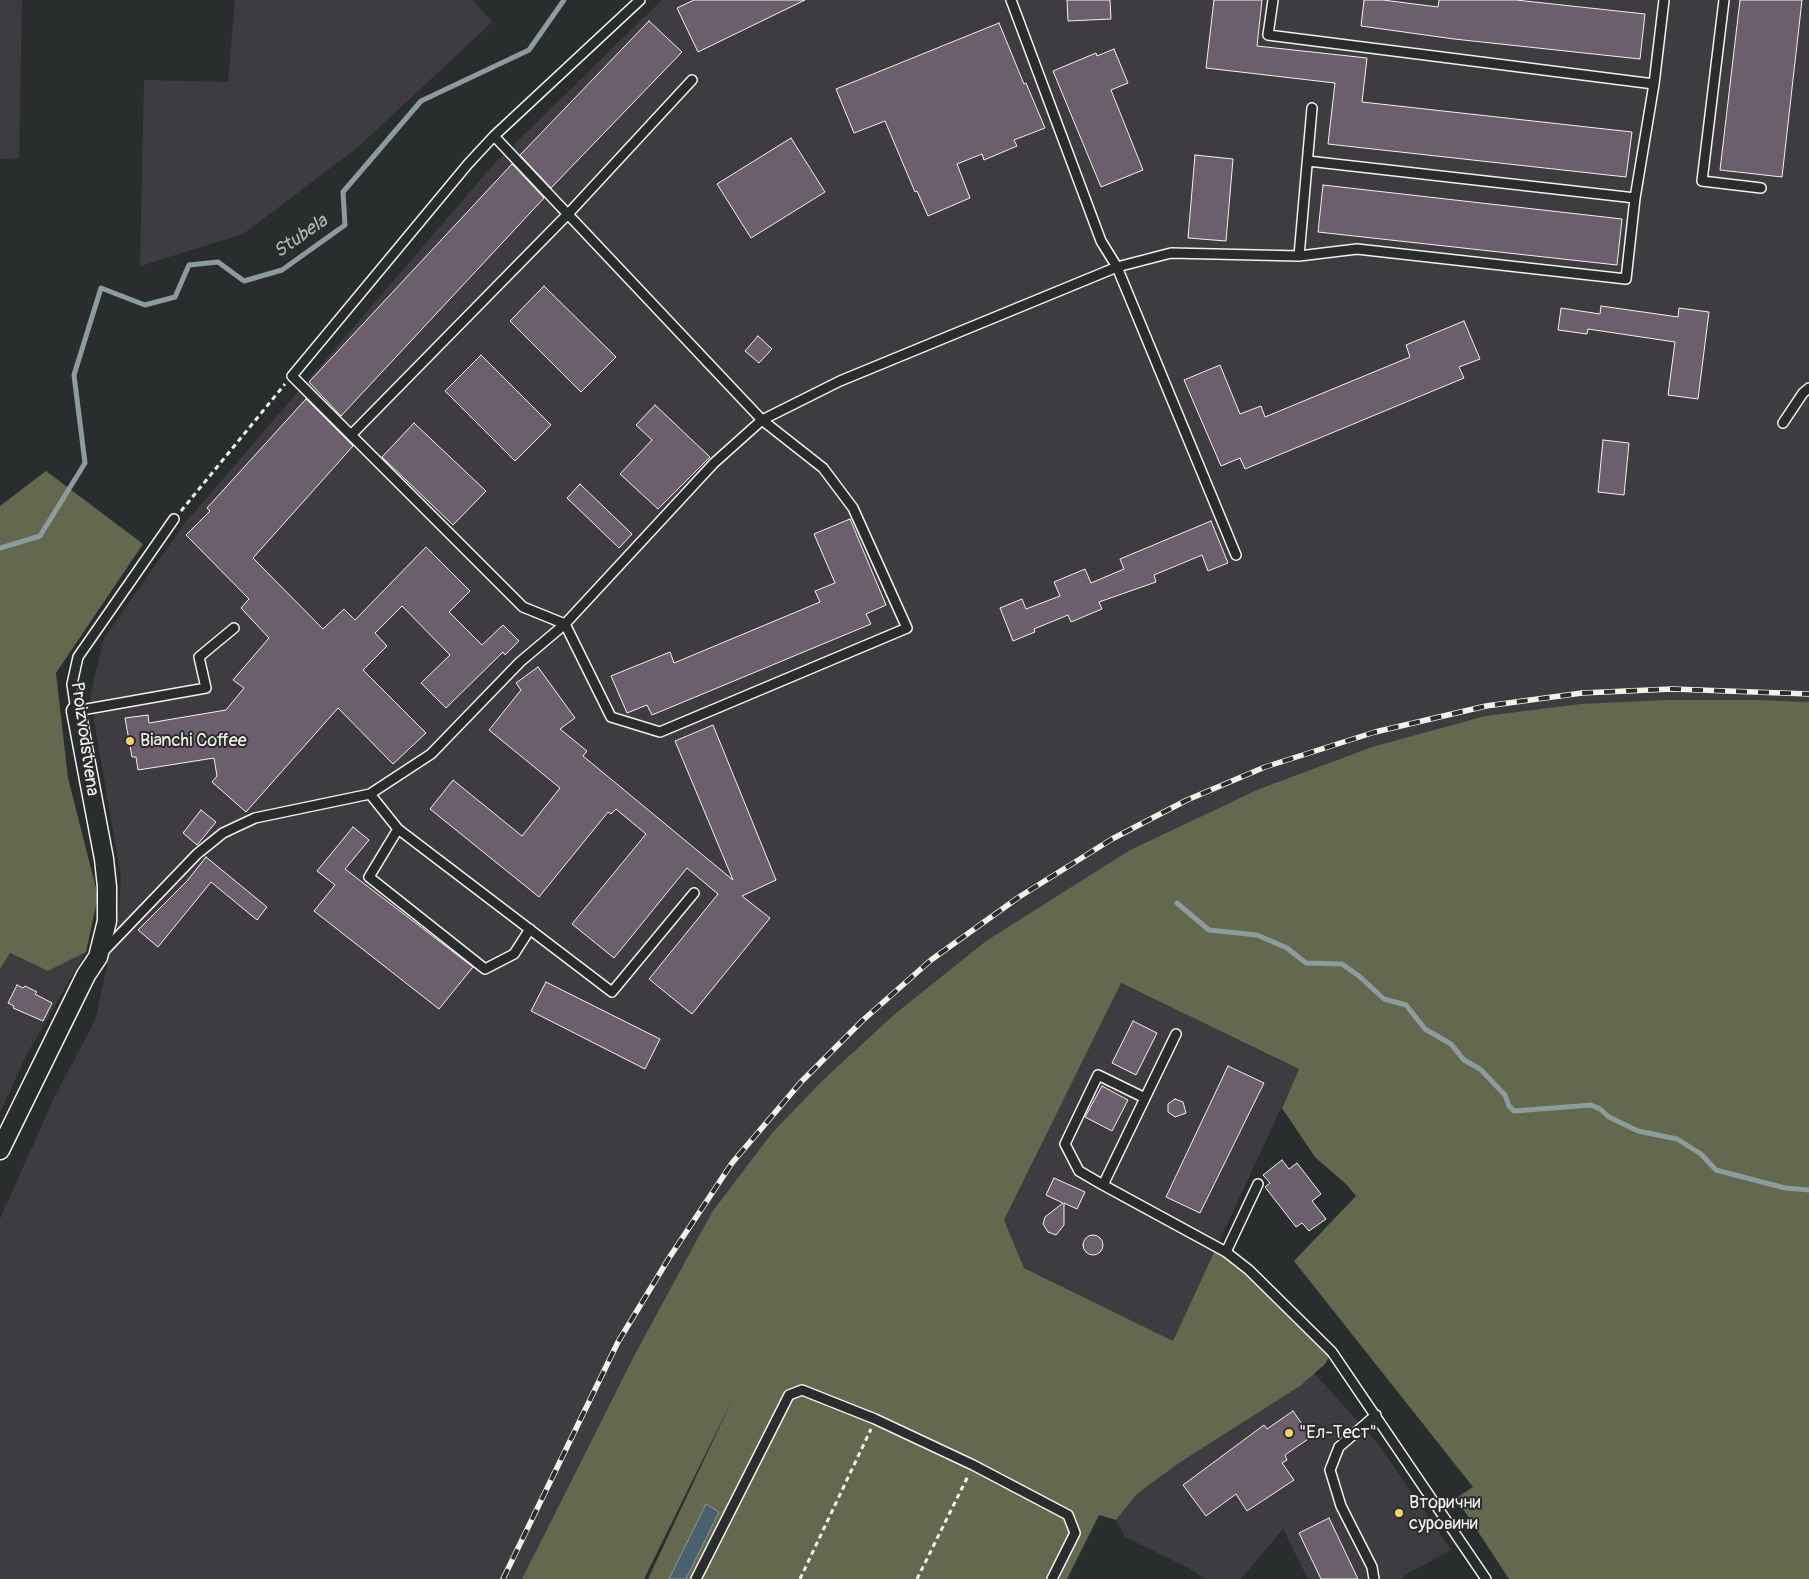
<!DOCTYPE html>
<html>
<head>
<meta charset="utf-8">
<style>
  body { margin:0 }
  canvas { display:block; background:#2a2d2e }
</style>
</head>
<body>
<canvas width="1809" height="1579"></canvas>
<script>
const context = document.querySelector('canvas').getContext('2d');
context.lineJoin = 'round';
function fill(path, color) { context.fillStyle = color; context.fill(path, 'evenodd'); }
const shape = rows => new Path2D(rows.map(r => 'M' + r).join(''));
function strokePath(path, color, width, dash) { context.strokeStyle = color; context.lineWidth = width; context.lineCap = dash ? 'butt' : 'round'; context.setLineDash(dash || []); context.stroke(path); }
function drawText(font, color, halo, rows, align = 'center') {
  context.font = font + ' Pangolin,sans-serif'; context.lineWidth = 4; context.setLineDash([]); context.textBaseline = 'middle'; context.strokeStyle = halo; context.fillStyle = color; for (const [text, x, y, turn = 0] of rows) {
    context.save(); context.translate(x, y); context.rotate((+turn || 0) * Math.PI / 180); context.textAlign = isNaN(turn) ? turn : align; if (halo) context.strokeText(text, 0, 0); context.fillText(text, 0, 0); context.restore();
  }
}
fill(shape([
  [0,0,22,0,19,158,0,159],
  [235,0,473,0,492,22,357,148,243,234,140,266,144,80,228,82],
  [662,0,1809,0,1809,702,1759,700,1580,704,1485,716,1372,747,1259,789,1130,850,986,941,896,1013,824,1079,772,1133,712,1212,635,1354,522,1579,0,1579,0,1219,55,1096,95,1021,119,911,121,877,90,697,104,638,185,523,494,164],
  [86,952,27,1054,0,1112,0,969,10,953,48,971],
  [1120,983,1299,1069,1173,1341,1024,1268,1004,1220],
  [1314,1373,1379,1445,1451,1550,1403,1576,1404,1579,1308,1579,1283,1529,1241,1579,1205,1579,1187,1567,1125,1537,1116,1520,1137,1494,1179,1463,1300,1386]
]), '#3e3c41');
fill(shape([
  [46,471,143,544,56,673,68,778,98,896,86,952,48,971,10,953,0,969,0,506],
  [1668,700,1759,700,1809,702,1809,1579,1509,1579,1456,1498,1473,1487,1294,1261,1356,1196,1347,1185,1315,1157,1282,1108,1299,1069,1121,983,1004,1220,1024,1268,1173,1341,1217,1246,1332,1352,1325,1364,1300,1386,1179,1463,1137,1494,1116,1520,1099,1515,1067,1579,648,1579,734,1396,644,1579,522,1579,635,1354,712,1212,772,1133,824,1079,896,1013,986,941,1130,850,1259,789,1372,747,1485,716,1580,704]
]), '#63684f');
const water = shape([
  [706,1504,719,1512,686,1579,669,1579,706,1504]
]);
fill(water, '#48616d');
strokePath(water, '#8d9b9e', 1);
strokePath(shape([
  [0,548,40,536,85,463,74,375,101,288,145,305,175,297,189,265,218,262,244,281,282,270,345,225,343,192,421,101,529,50,564,0],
  [1177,903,1209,930,1257,935,1287,948,1306,963,1342,964,1359,976,1384,999,1406,1005,1425,1029,1451,1044,1464,1060,1480,1069,1505,1095,1509,1106,1514,1111,1591,1105,1600,1109,1609,1117,1638,1131,1677,1139,1701,1154,1716,1170,1785,1188,1809,1190]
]), '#8d9b9e', 5);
const building = shape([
  [694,0,805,0,698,52,677,8,694,0],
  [1067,0,1110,0,1111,19,1068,21,1067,0],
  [1214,0,1262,0,1257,46,1367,58,1362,102,1632,132,1626,177,1328,144,1335,83,1206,68,1214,0],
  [1364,0,1383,0,1438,7,1439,0,1516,0,1645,14,1640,59,1454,39,1361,26,1364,0],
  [1740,0,1802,0,1782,177,1720,170,1740,0],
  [649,21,682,52,551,188,520,155,649,21],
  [999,23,1024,84,1026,83,1045,128,1014,140,1017,146,984,160,982,154,957,164,970,198,928,216,917,191,915,192,885,121,854,133,836,89,999,23],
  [1114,49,1128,83,1111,90,1143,170,1101,187,1053,71,1096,53,1097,56,1114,49],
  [791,138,825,192,751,238,717,184,791,138],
  [1195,155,1233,159,1226,241,1188,238,1195,155],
  [512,164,544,198,341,416,309,382,512,164],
  [1323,185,1622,219,1617,265,1318,232,1323,185],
  [544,286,616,357,581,392,510,321,544,286],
  [1601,306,1678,317,1679,308,1709,312,1698,399,1668,395,1675,342,1588,329,1587,334,1558,330,1561,308,1600,314,1601,306],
  [1464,321,1480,359,1459,367,1464,378,1245,469,1240,458,1221,466,1184,380,1220,365,1240,414,1261,406,1265,417,1410,357,1406,345,1464,321],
  [758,336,772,349,759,363,745,351,758,336],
  [481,355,551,425,515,461,445,391,481,355],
  [306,399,353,446,253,558,323,629,344,609,355,620,426,547,470,591,449,612,482,645,503,625,519,641,505,655,503,652,446,708,421,683,450,655,402,606,375,633,387,646,363,670,426,733,393,764,338,708,246,812,212,782,217,776,214,758,138,770,136,757,132,757,125,718,148,715,149,723,226,710,244,688,233,680,269,638,241,608,249,599,186,535,210,511,207,508,306,399],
  [655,405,710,457,658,509,620,474,652,440,636,425,655,405],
  [414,423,486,491,453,525,382,457,414,423],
  [1603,440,1629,443,1624,495,1598,492,1603,440],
  [580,484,632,534,619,548,567,498,580,484],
  [850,519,886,605,866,614,871,624,652,715,647,705,627,713,611,676,670,652,674,663,820,602,815,591,835,583,814,534,850,519],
  [1211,521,1228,563,1208,571,1202,555,1154,575,1156,582,1099,602,1102,609,1071,622,1068,615,1034,629,1035,632,1013,641,1000,608,1022,599,1026,609,1060,596,1054,582,1085,569,1091,583,1124,569,1120,559,1211,521],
  [538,667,575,718,560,729,587,751,583,756,733,880,675,741,713,725,776,880,742,896,770,918,692,1014,649,979,718,894,687,868,614,958,572,924,646,834,616,809,611,814,608,812,539,897,430,809,453,780,522,836,560,788,489,730,521,690,516,683,538,667],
  [201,810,216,822,197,845,183,833,201,810],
  [353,827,369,840,345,869,473,967,439,1009,314,911,335,885,317,871,353,827],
  [206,857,267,907,257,920,211,882,158,947,138,930,187,881,206,857],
  [546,982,660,1039,645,1069,531,1011,546,982],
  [17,985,23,988,25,986,37,992,35,994,52,1003,43,1021,13,1008,14,1006,8,1003,17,985],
  [1133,1021,1157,1033,1136,1075,1112,1063,1133,1021],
  [1228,1066,1264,1083,1200,1213,1166,1197,1228,1066],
  [1102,1086,1128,1100,1112,1131,1085,1117,1102,1086],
  [1175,1099,1183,1102,1186,1113,1175,1117,1168,1112,1168,1104,1175,1099],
  [1282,1160,1289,1169,1297,1163,1321,1194,1312,1201,1326,1219,1309,1231,1302,1223,1296,1227,1265,1187,1270,1183,1263,1175,1282,1160],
  [1054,1178,1085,1192,1077,1209,1064,1203,1064,1225,1056,1235,1048,1232,1043,1224,1045,1217,1063,1203,1046,1195,1054,1178],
  '1083 1245a10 10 0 1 1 20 0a10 10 0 1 1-20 0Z',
  [1293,1411,1311,1437,1285,1455,1287,1460,1282,1463,1294,1480,1247,1511,1236,1494,1206,1516,1183,1485,1264,1425,1267,1429,1293,1411],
  [1329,1518,1358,1579,1321,1579,1299,1533,1329,1518]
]);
fill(building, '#6b5f6e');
strokePath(building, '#f4f1e8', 1);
const service = shape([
  [1011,0,1101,241,1117,267,1236,555],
  [1273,0,1268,35,1654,84],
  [1724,0,1702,181,1761,188],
  [494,136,762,420,823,468,853,508,907,628,660,732,611,717,565,624,523,607,292,376,468,164,494,136,640,0],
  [1308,161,1635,198],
  [1299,256,1312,108],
  [1783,423,1803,393,1809,388],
  [351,435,568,214,692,80],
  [174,519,78,657,72,684,76,711,206,688,199,657,234,628],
  [370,794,398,829,612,992,694,893],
  [398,829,369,877,485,969,514,954,530,929],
  [103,952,197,854,223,833,255,818,370,794,431,754,520,662,565,624,714,463,762,420,840,381,1117,267,1171,253,1299,256,1357,249,1626,279,1635,198,1654,84,1664,0],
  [1176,1034,1103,1185,1226,1252,1249,1270,1332,1352,1486,1579],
  [1103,1185,1079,1171,1065,1144,1098,1075,1145,1098],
  [1226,1252,1258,1184],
  [696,1579,789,1395,802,1390,875,1419,973,1465,1068,1515,1075,1533,1052,1579],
  [1374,1579,1372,1567,1341,1506,1330,1470,1339,1447,1376,1415]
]);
const minor = shape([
  [0,1150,86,975,98,957,107,921,107,887,104,859,76,711]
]);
strokePath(service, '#f4f1e8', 12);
strokePath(minor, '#f4f1e8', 21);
strokePath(shape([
  [181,511,285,384],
  [800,1579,871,1429],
  [917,1579,969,1474]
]), '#f4f1e8', 3, [5, 4]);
strokePath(service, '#2a2d2e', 9);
strokePath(minor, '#2a2d2e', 18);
const rail = shape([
  [503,1579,618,1342,669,1258,732,1163,801,1082,862,1021,931,960,1019,897,1112,839,1187,800,1265,767,1375,732,1486,706,1582,693,1672,689,1809,694]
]);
strokePath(rail, '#f4f1e8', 5.5);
strokePath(rail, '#2a2d2e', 4, [11]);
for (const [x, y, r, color] of [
  [130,741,5,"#ffd166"],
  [1289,1433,5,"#ffd166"],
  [1399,1513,5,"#ffd166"]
]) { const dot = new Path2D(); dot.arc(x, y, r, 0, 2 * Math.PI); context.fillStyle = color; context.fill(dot); strokePath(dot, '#2a2d2e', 2); }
drawText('18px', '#f4f1e8', '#2a2d2e', [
  ["Proizvodstvena",84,739,82]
]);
drawText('18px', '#f4f1e8', '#2a2d2e', [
  ["Bianchi Coffee",140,741],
  ["\"Ел-Тест\"",1299,1433],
  ["Вторични",1409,1503],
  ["суровини",1409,1524]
], 'left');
drawText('italic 19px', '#afb7b7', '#2a2d2e', [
  ["Stubela",301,237,-35]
]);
</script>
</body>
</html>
